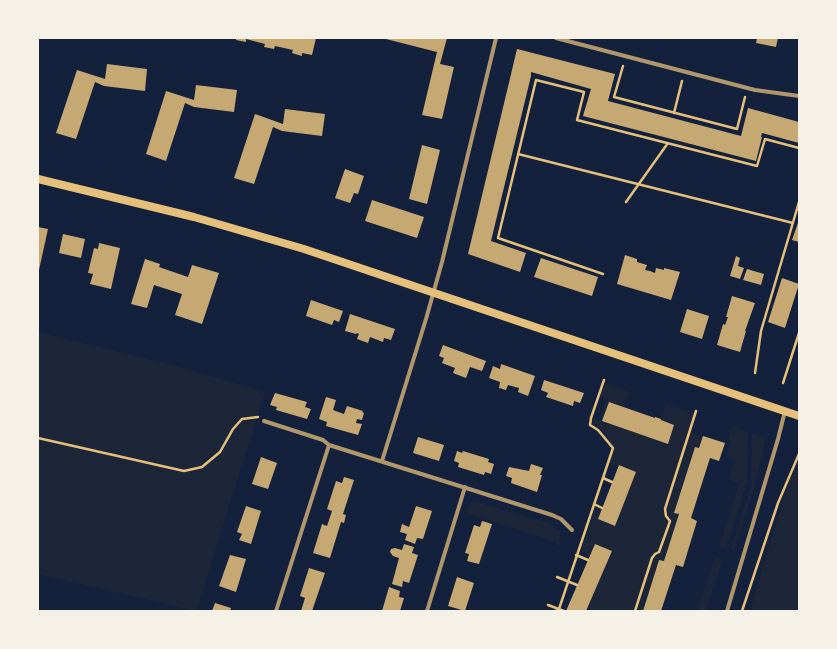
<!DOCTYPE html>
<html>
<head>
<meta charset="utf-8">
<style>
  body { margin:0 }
  #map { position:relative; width:837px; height:649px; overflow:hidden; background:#14213d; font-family:Barlow,sans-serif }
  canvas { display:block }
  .frame { position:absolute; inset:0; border:39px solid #f6f1e7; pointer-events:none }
</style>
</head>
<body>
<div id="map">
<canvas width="837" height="649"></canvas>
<div class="frame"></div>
</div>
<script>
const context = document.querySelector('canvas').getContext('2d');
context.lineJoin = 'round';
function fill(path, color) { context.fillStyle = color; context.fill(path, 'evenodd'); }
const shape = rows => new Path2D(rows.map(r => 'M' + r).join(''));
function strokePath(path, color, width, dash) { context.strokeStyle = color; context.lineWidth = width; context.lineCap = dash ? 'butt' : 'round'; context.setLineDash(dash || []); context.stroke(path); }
fill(shape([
  [38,332,168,364,265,392,196,611,38,574],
  [605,383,630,392,624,406,609,402,602,421,668,444,674,425,661,420,666,404,694,414,688,431,703,436,699,448,694,447,674,513,679,514,664,561,659,560,643,611,586,611,612,551,595,544,590,555,581,551,595,507,601,510,598,520,615,526,636,472,619,465,618,466,609,463,615,447,599,428,592,425,594,414,596,420,600,421,607,399,600,396],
  [732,426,748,432,747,483,726,548,719,546,739,484,729,480,735,460,726,457,731,441,728,439],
  [752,434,766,438,754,488,734,549,731,549,751,487],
  [799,457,799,611,750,611,787,487],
  [474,501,551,524,561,532,559,541,561,544,560,546,556,545,556,542,466,513,470,503],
  [715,557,723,560,705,611,697,611]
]), '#1d2539');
fill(shape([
  [236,38,316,38,312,55,302,53,302,56,292,53,293,50,275,46,274,49,264,47,265,44,246,39,246,42,236,40],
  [382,38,447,38,440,64,454,67,442,119,422,115,437,52],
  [757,38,778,38,776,47,756,43],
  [517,49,615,74,608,101,741,136,748,108,799,122,799,143,762,133,761,137,762,137,756,161,583,116,591,89,531,72,531,76,491,241,526,253,520,272,468,254],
  [107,64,147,69,145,91,104,86,95,82,76,139,56,133,77,70,105,79],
  [196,85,237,90,234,112,194,107,185,103,166,161,146,154,166,91,194,100],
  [285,109,325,114,322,136,282,131,273,127,254,184,234,178,255,114,283,124],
  [422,145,440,150,427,204,409,199],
  [345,169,364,176,358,194,354,193,350,203,335,198],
  [372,200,424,217,417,238,365,221],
  [799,220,799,242,792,240],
  [38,227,48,229,39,270,38,270],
  [63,234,85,239,81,258,59,253],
  [99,243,120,248,111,289,90,284,93,274,88,273,94,248,98,249],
  [625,255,637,259,637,262,647,265,645,270,650,271,655,273,656,268,664,270,664,268,680,272,671,300,617,284],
  [736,256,740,258,738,266,744,268,740,279,730,276],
  [541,258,598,277,592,296,534,277],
  [145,259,160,264,159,267,188,277,192,265,219,273,202,324,175,315,182,294,154,285,147,308,131,304],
  [747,269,764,274,761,285,743,280],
  [782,278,799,284,785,328,768,322],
  [732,296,755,303,745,331,746,331,740,352,717,345,723,324,725,325,728,317,726,317],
  [311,300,343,311,339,322,334,320,332,325,306,316],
  [687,309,709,316,702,339,680,332],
  [350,314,395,329,391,340,384,338,383,342,370,337,368,343,357,339,359,334,357,333,356,334,345,331],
  [443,345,486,361,482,371,470,367,466,378,453,373,455,368,442,363,444,358,439,356],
  [501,364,535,376,528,396,518,392,519,388,508,385,506,390,499,388,500,382,489,378,493,366,500,369],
  [544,380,584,393,580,403,574,401,573,406,546,397,548,393,541,390],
  [275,393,307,402,305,407,311,409,307,419,276,410,277,407,270,405],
  [326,397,336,400,333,410,344,414,347,406,363,411,362,412,364,413,362,420,357,419,356,423,362,424,358,435,326,426,327,422,319,419],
  [609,402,655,418,655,417,661,419,661,420,674,425,668,444,602,421],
  [703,436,725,443,719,461,710,458,691,518,697,521,683,567,676,565,661,611,643,611,659,560,664,561,679,514,674,513,695,447,699,448],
  [418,437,444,445,439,461,413,453],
  [457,451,462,453,463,451,489,459,488,462,494,464,491,474,485,472,484,475,458,467,459,463,454,461],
  [261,457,277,463,268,489,252,484],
  [531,464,543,468,540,475,542,475,537,492,511,483,512,478,506,476,509,467,529,471],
  [619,465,636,472,615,526,598,519],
  [344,477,354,480,343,514,346,515,344,523,341,522,330,558,313,553,322,524,327,526,332,511,327,509,336,481,342,483],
  [246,506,261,511,251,544,239,540,242,534,237,532],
  [416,506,432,511,423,539,417,538,415,544,405,540,407,534,400,532,402,524,409,527],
  [482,521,492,524,479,564,467,561,469,554,465,553,474,525,480,527],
  [404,544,414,547,412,553,418,555,409,583,403,581,402,587,392,584,399,558,393,556,390,552,391,549,395,548,402,550],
  [595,544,612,551,586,611,566,611],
  [230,555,246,559,236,592,219,586],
  [309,568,325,573,312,611,301,611,305,598,300,596],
  [457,577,474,583,465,611,448,606],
  [389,587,400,591,399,597,404,598,400,611,382,611],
  [215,603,231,608,230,611,212,611]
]), '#c6a872');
strokePath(shape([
  [623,66,614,97,737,129,745,97],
  [674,113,682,81],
  [518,154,793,223],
  [626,202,668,143],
  [603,274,498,238,536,80,584,92,577,120,757,166,765,139,799,148],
  [755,373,761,331,799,202],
  [783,383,799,333],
  [38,438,184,471,202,467,220,452,233,429,242,419,258,417],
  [603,478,612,482],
  [594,504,602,508],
  [576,555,588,560],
  [557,577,577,585],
  [548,605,564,611],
  [556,611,559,609,613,448,598,430,590,425,591,418,604,380],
  [635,611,652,558,655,554,659,552,668,527,670,521,666,516,665,509,696,411],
  [742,611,778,503,799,454]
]), '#e5c07b', 2.5);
strokePath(shape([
  [556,38,755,90,799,96],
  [264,421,323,440,329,445,552,515,561,519,572,530],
  [382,461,426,319,442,262,496,38],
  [276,611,329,445],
  [427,611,465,487],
  [727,611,778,439,785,411]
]), '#b1986c', 4);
strokePath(shape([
  [38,179,194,217,304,249,799,416]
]), '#e5c07b', 8);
</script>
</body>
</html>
